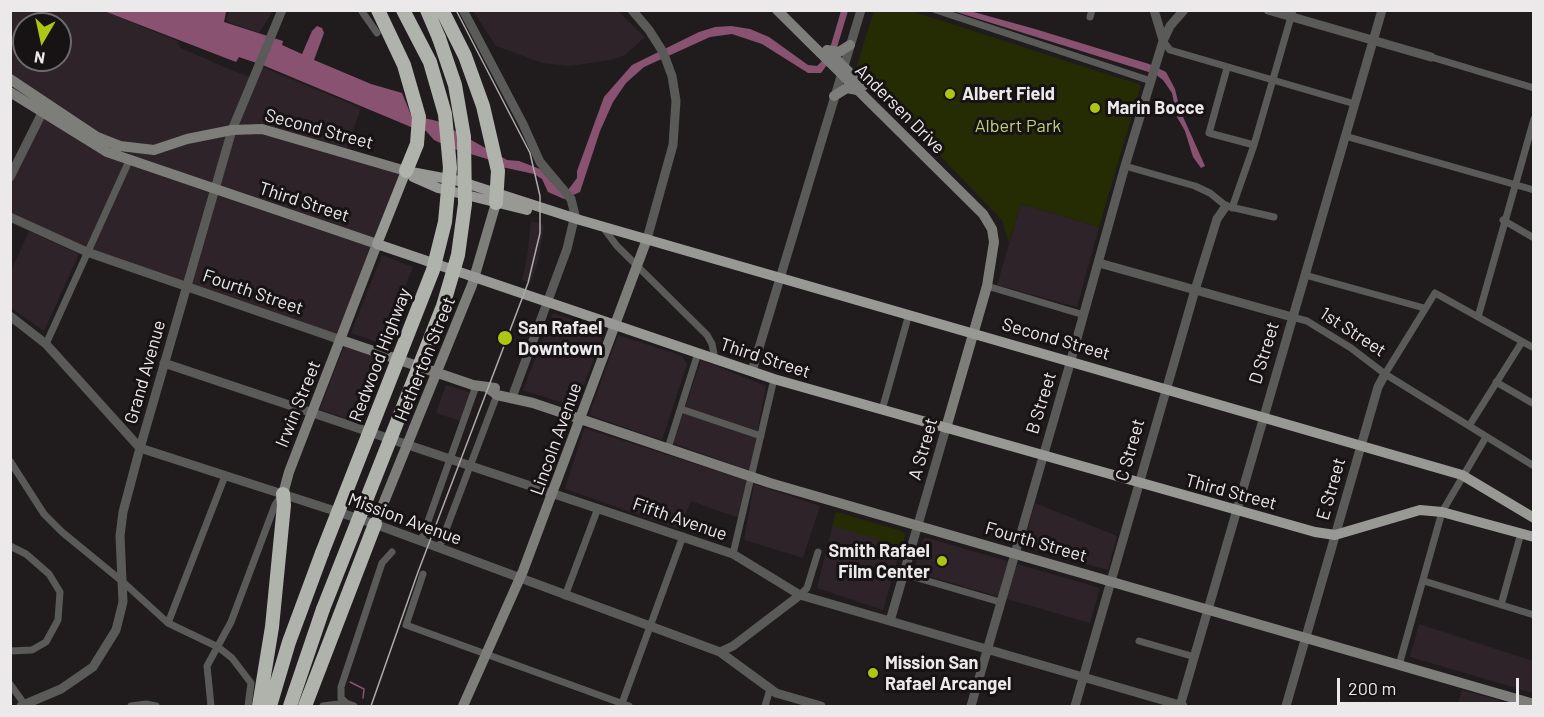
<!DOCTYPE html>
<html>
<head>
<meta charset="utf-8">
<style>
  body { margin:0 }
  #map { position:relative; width:1544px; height:717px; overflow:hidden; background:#201c1e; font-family:Barlow,sans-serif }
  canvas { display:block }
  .frame { position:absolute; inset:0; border:12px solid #ece9eb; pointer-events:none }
  .north { position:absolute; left:12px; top:12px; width:60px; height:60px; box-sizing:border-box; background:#171315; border:2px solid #6c696b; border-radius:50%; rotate:189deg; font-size:16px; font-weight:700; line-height:24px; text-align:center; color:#ece9eb }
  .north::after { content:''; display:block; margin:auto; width:21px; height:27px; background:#acc612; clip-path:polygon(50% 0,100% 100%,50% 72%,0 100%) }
  .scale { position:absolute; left:1337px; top:678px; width:182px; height:27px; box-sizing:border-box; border:3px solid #ece9eb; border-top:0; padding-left:8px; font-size:18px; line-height:21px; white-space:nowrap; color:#ece9eb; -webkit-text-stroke:4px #171315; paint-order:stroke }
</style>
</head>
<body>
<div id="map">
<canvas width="1544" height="717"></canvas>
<div class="frame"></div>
<div class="north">N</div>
<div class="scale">200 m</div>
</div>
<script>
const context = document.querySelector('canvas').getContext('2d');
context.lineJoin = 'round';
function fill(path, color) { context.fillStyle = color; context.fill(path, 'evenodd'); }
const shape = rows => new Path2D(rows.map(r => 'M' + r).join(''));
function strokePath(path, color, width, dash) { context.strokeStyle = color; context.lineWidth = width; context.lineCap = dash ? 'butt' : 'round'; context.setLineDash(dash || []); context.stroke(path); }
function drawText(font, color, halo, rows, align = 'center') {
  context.font = font + ' Barlow,sans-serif'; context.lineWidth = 6; context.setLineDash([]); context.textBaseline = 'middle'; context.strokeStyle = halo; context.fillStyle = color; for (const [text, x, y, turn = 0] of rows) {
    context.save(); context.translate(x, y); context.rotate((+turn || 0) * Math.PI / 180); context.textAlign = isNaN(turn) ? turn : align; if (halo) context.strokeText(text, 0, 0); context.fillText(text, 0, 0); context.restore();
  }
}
fill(shape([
  [11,10,104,11,177,41,181,48,231,70,251,77,260,66,361,108,345,154,403,172,338,336,86,249,11,213,10,179,43,116,96,140,11,84],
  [24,24,60,24,60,60,24,60],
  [223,11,273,10,273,11,259,33,226,21,229,13],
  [473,11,618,11,645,37,625,55,611,60,570,66,542,63,496,46],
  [1021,204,1099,227,1077,307,997,285],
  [531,221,544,225,539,258,531,283,522,280,527,257],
  [29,231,79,254,44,331,11,308,11,271],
  [382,255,413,267,399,303,404,305,389,346,351,333],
  [553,313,605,331,575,407,523,390],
  [618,335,682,356,687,364,662,440,589,415],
  [344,346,382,359,358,423,320,409],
  [701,360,766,386,750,471,673,443],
  [446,385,472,393,463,422,436,413],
  [584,428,748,481,739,518,691,501,679,529,565,489],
  [754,484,820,506,803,558,744,540],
  [1035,503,1117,536,1108,570,1023,547],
  [836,512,905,533,883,610,817,588],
  [924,537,1100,588,1090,623,914,572],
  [1419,624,1533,661,1533,693,1410,657],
  [1462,690,1499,700,1497,706,1457,706]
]), '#2d2328');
fill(shape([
  [874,11,911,11,1141,85,1099,227,1021,204,1009,243,1002,220,856,68],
  [836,512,902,531,905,536,902,547,893,550,894,544,832,526]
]), '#252c03');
fill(shape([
  [104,11,221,11,226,12,224,22,283,41,282,45,302,54,312,31,317,26,322,28,324,33,314,60,371,84,402,93,411,115,437,121,507,160,519,161,540,169,551,182,568,190,577,178,577,171,604,97,632,65,699,32,715,27,731,26,750,29,769,37,808,65,817,66,828,55,841,11,848,11,835,54,821,73,808,73,762,44,732,34,710,37,644,67,626,83,613,102,600,131,580,192,564,199,548,192,542,179,534,174,502,167,487,159,451,148,434,140,426,131,411,127,265,66,239,57,236,62],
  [953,11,970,11,1035,29,1149,64,1166,72,1175,89,1180,110,1205,166,1201,168,1193,157,1185,131,1177,117,1172,93,1163,80,1155,74]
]), '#8a5271');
strokePath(shape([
  [350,682,364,689,363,698]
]), '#8a5271', 1.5);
strokePath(shape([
  [361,10,377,33],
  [936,10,1151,81],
  [1090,17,1092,10],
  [1163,41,1170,50,1355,104],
  [1431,57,1534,88],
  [1227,68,1209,133,1254,145],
  [1345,136,1534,190],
  [1125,166,1195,186,1210,193,1226,206,1274,217],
  [1232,208,1254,145,1293,10],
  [1503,220,1534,238],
  [602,226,617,246,707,335,712,344,715,359],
  [1305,275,1424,308],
  [987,286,1084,315],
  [1292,317,1307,321,1351,348,1385,374,1534,466],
  [1478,317,1534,119],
  [46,344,129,161],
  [1385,374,1435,293,1534,348],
  [1496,382,1534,404],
  [681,409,761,436],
  [882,410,909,314],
  [1469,426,1522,342],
  [668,448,698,353],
  [10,461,44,514,62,532,123,582,168,623,218,647,232,658,251,683,248,706],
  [421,541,476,386],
  [10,546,26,554,49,574,60,592,58,620,46,642,32,650,10,651],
  [439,548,497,395],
  [733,554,774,379],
  [423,574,406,625,629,706],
  [904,574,1000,602],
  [1424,581,1534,615],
  [800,595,807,588,818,552],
  [565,596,598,508],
  [1501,605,1521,533],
  [168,623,225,476],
  [1139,641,1195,657],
  [1399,665,1442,512,1486,437],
  [10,684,25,705],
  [346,703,341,698,341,687,382,563,392,552],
  [131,706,146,704,156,706],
  [211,706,207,666,231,622,275,505,282,495],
  [323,706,346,703,354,706],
  [621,706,683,536],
  [765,706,770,689]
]), '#5a5b59', 7);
strokePath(shape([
  [463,10,523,124,540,162,571,199,575,215,567,249,514,392],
  [632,10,649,30,663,52,672,76,676,101,673,145,647,239],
  [1154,10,1163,40],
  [1268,10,1431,57],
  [10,177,45,107],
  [10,217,87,252,341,340],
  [1099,263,1292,317],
  [10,316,46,344,140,448,375,524,720,652,776,693,821,706],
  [164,363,733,554,800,595,1183,706],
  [752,371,861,10],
  [890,621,946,428],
  [720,652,733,646,800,595],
  [21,706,61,689,93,667,116,630,123,602,120,536,123,512,140,448,232,130,282,10],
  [971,706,1069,367,1125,166,1163,41,1170,26,1184,10],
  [1075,706,1195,290,1217,219,1226,206],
  [1180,706,1382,10],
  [1286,706,1378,387,1385,374]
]), '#5a5b59', 9);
strokePath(shape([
  [777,10,983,214,992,229,994,242,987,286,946,428],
  [827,50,839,52,850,45],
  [831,54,863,86],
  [10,79,97,137,120,146,154,150,187,139,232,130,262,129,406,171],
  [10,92,107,152,377,244,289,472,283,494],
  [834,96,847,88,857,90],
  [341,340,473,385,495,388],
  [488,388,497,395,533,403,770,483,1534,704],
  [375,524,472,285,496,203],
  [463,706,523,571,647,239]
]), '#7d7e7a', 10);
strokePath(shape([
  [406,171,377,244,774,379,1315,532,1335,535,1420,510,1442,512,1534,537],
  [406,171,459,181,580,220,1462,475,1534,518],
  [413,177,438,188,527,210]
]), '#989995', 10);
strokePath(shape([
  [378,10,404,65,419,117,417,144,406,171],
  [427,10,439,38],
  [442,10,465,56,483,106,498,171,496,203],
  [259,706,272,627,284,505,283,494],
  [270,706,289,642,322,553],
  [290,706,323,609],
  [305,706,375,524]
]), '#b0b2ac', 14);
strokePath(shape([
  [371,706,418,572,528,283,540,233,540,196,530,153,456,10]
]), '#aeabad', 1.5);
strokePath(shape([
  [322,553,433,270,445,222,450,168,445,114,430,62,403,10],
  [323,609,443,306,458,255,465,204,464,137,455,85,439,38]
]), '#b0b2ac', 14);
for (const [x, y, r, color] of [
  [950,94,6,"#acc612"],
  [1095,108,6,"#acc612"],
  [505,338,8,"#acc612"],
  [942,561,6,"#acc612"],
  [873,673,6,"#acc612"]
]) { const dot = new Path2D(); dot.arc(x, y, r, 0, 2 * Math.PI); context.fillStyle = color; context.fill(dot); strokePath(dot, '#171315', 2); }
drawText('bold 18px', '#ece9eb', '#171315', [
  ["Albert Field",962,94],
  ["Marin Bocce",1107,108],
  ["San Rafael",518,328],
  ["Downtown",518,349],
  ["Smith Rafael",930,551,"right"],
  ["Film Center",930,572,"right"],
  ["Mission San",885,663],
  ["Rafael Arcangel",885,684]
], 'left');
drawText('18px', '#ece9eb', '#171315', [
  ["Andersen Drive",900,109,45],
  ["Second Street",319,129,15],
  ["Third Street",304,202,18],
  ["Fourth Street",253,292,19],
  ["1st Street",1353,332,33],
  ["Second Street",1056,339,16],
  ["D Street",1264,353,-73],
  ["Redwood Highway",380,355,-69],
  ["Third Street",765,358,18],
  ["Hetherton Street",425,359,-68],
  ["Grand Avenue",145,372,-74],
  ["B Street",1041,403,-73],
  ["Irwin Street",298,404,-68],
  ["Lincoln Avenue",556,439,-70],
  ["A Street",923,449,-74],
  ["C Street",1130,450,-74],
  ["E Street",1331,489,-74],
  ["Third Street",1231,492,15],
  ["Mission Avenue",405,519,20],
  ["Fifth Avenue",680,519,19],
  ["Fourth Street",1036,542,16]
]);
drawText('18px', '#bed179', '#171315', [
  ["Albert Park",1018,126]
]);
</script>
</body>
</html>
